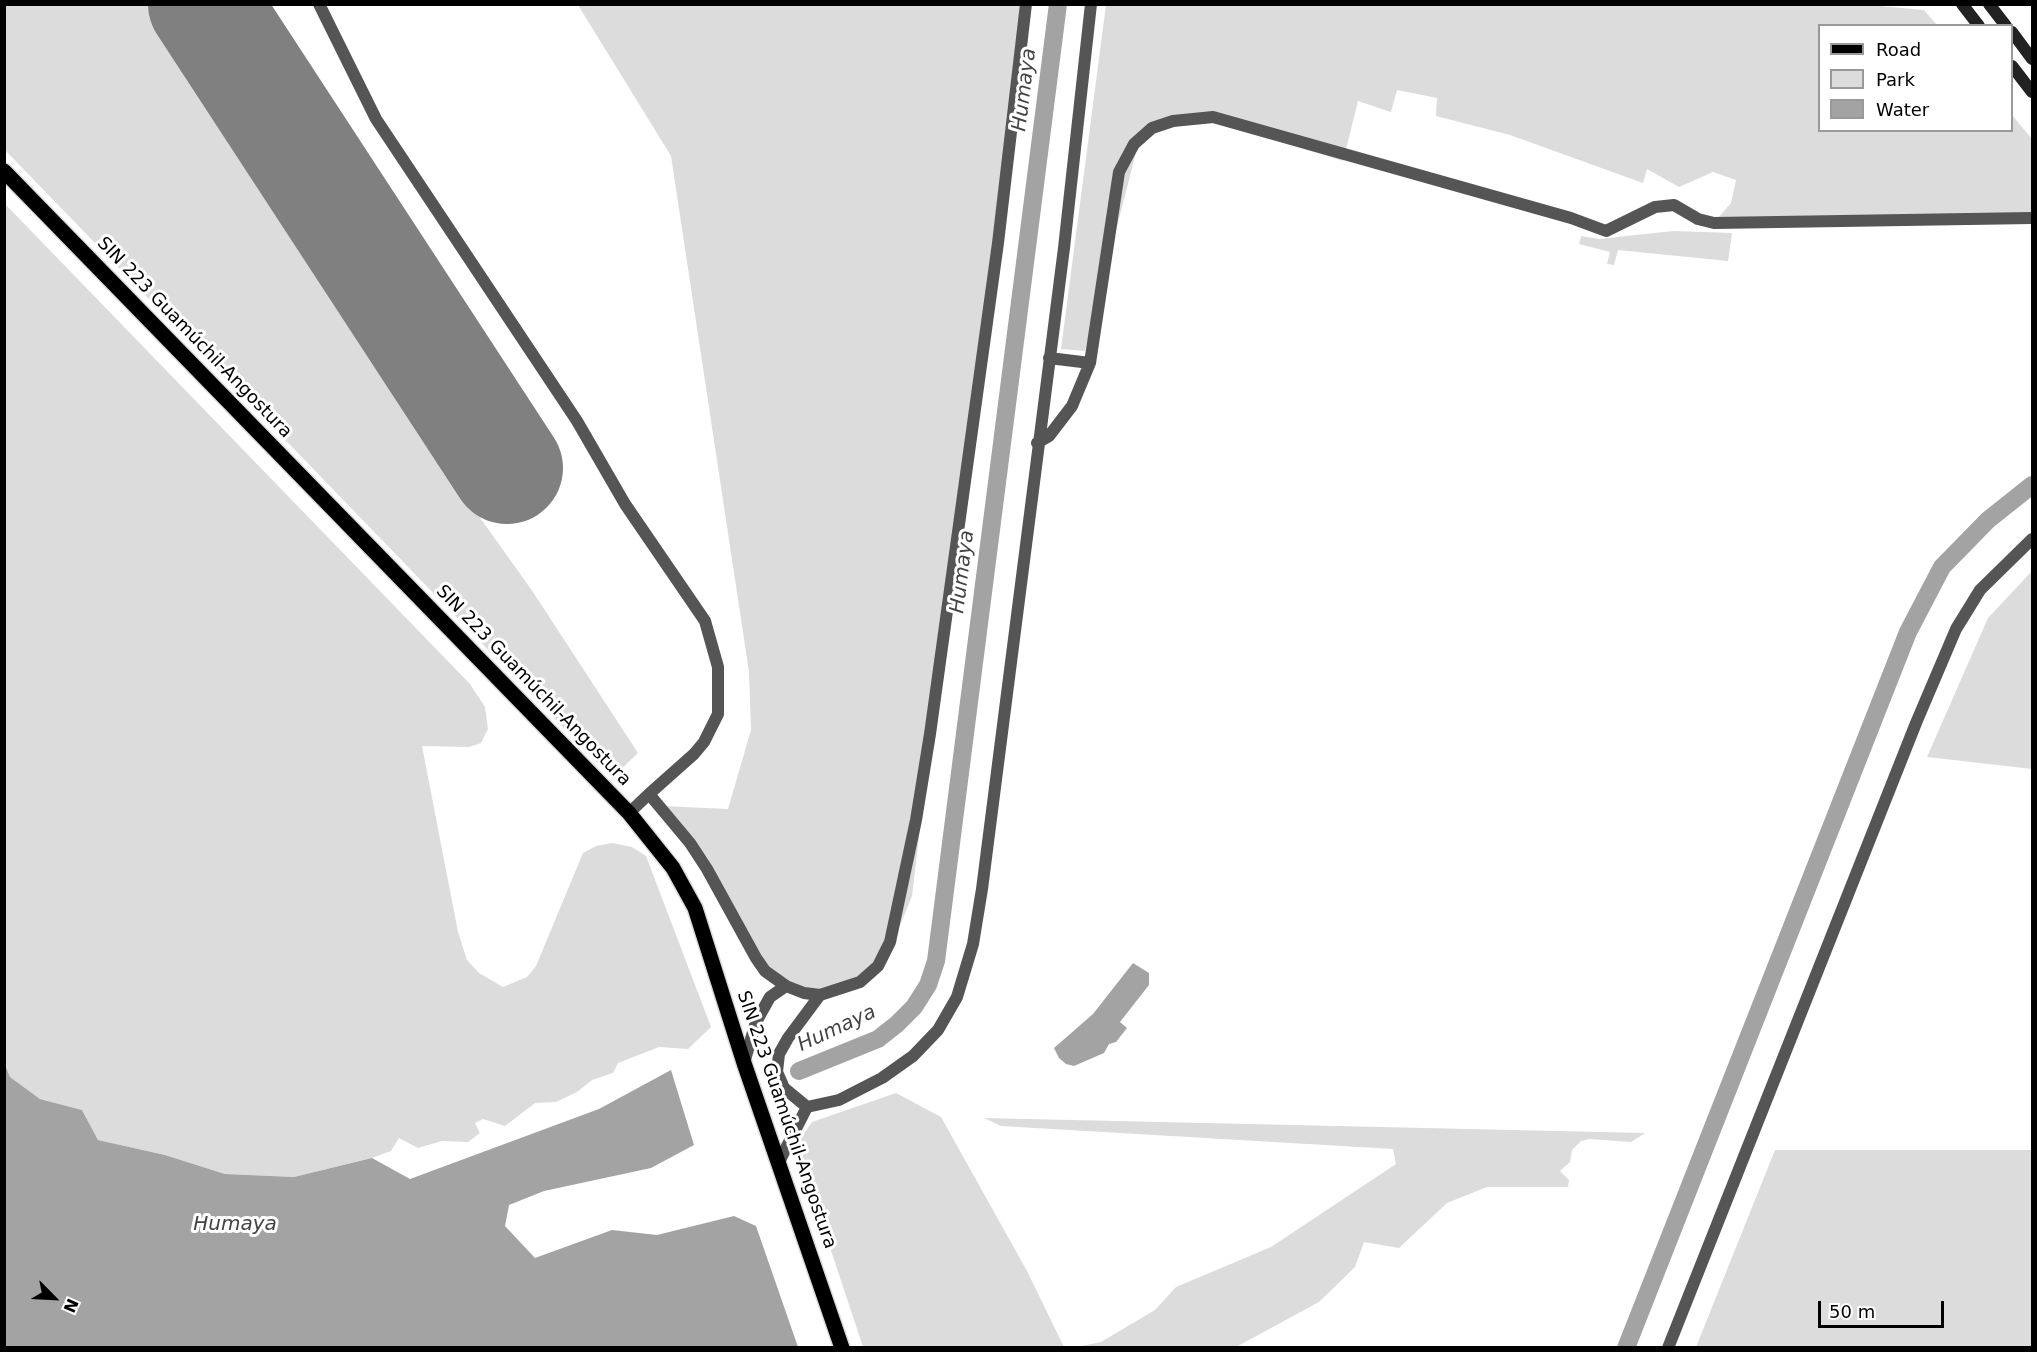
<!DOCTYPE html>
<html>
<head>
<meta charset="utf-8">
<style>
  body { margin:0 }
  #map { position:relative; width:2037px; height:1352px; overflow:hidden; background:#fff; font-family:"DejaVu Sans",sans-serif }
  canvas { display:block }
  .frame { position:absolute; inset:0; border:6px solid #000; pointer-events:none }
  .legend { position:absolute; left:1818px; top:24px; width:195px; height:108px; box-sizing:border-box; background:#fff; border:2px solid #999; margin:0; padding:8px 10px; list-style:none; font-size:18px; color:#000 }
  .legend li { display:flex; align-items:center; gap:12px; height:30px }
  .legend b { width:30px; border:2px solid #999 }
  .north { position:absolute; left:24px; top:1268px; width:60px; height:60px; -webkit-text-stroke:4px #fff; paint-order:stroke; rotate:114deg; font-size:16px; font-weight:700; line-height:24px; text-align:center; color:#000 }
  .north::after { content:''; display:block; margin:auto; width:21px; height:27px; background:#000; clip-path:polygon(50% 0,100% 100%,50% 72%,0 100%) }
  .scale { position:absolute; left:1818px; top:1301px; width:126px; height:27px; box-sizing:border-box; border:3px solid #000; border-top:0; padding-left:8px; font-size:18px; line-height:21px; white-space:nowrap; color:#000; -webkit-text-stroke:4px #fff; paint-order:stroke }
</style>
</head>
<body>
<div id="map">
<canvas width="2037" height="1352"></canvas>
<div class="frame"></div>
<ul class="legend">
<li><b style="height:8px;background:#000"></b>Road</li>
<li><b style="height:16px;background:#dcdcdc"></b>Park</li>
<li><b style="height:16px;background:#a3a3a3"></b>Water</li>
</ul>
<div class="north">N</div>
<div class="scale">50 m</div>
</div>
<script>
const context = document.querySelector('canvas').getContext('2d');
context.lineJoin = 'round';
function fill(path, color) { context.fillStyle = color; context.fill(path, 'evenodd'); }
const shape = rows => new Path2D(rows.map(r => 'M' + r).join(''));
function strokePath(path, color, width, dash) { context.strokeStyle = color; context.lineWidth = width; context.lineCap = dash ? 'butt' : 'round'; context.setLineDash(dash || []); context.stroke(path); }
function drawText(font, color, halo, rows, align = 'center') {
  context.font = font + ' "DejaVu Sans",sans-serif'; context.lineWidth = 6; context.setLineDash([]); context.textBaseline = 'middle'; context.strokeStyle = halo; context.fillStyle = color; for (const [text, x, y, turn = 0] of rows) {
    context.save(); context.translate(x, y); context.rotate((+turn || 0) * Math.PI / 180); context.textAlign = isNaN(turn) ? turn : align; if (halo) context.strokeText(text, 0, 0); context.fillText(text, 0, 0); context.restore();
  }
}
fill(shape([
  [5,4,180,5,491,478,466,498,533,592,638,753,612,778,5,150],
  [1857,4,1924,10,1937,25,1820,26,1820,130,2012,130,2012,115,2032,139,2032,217,1717,219,1731,203,1736,180,1713,172,1679,187,1647,169,1643,183,1510,135,1436,116,1437,98,1397,90,1391,112,1358,101,1343,161,1219,122,1176,118,1140,137,1085,351,1061,349,1106,5],
  [578,5,1024,5,967,437,912,896,887,958,819,1001,764,975,703,865,662,806,728,809,751,730,749,672,671,156],
  [5,204,470,684,485,707,488,729,481,743,469,747,422,746,458,932,467,960,479,973,503,987,527,977,536,966,583,853,596,846,612,843,632,847,646,856,711,1027,688,1049,659,1047,618,1063,613,1073,592,1080,577,1092,556,1102,535,1103,505,1126,483,1119,475,1123,480,1133,468,1142,442,1141,418,1148,399,1138,391,1151,372,1158,294,1177,225,1174,165,1155,98,1140,82,1110,40,1099,10,1077,5,1065],
  [1673,231,1732,233,1728,261,1618,250,1614,265,1607,264,1610,252,1579,244,1581,236,1599,239],
  [2032,571,2032,769,1927,757,1988,618],
  [896,1093,941,1117,1027,1271,1064,1347,863,1347,796,1145,812,1122],
  [984,1118,1645,1133,1631,1142,1590,1139,1581,1141,1572,1150,1570,1162,1560,1171,1569,1180,1568,1187,1487,1187,1447,1203,1399,1248,1364,1242,1355,1267,1319,1302,1236,1347,1084,1348,1082,1346,1101,1342,1155,1310,1176,1287,1271,1247,1396,1164,1393,1149,1001,1126],
  [1775,1150,2032,1150,2032,1347,1696,1347]
]), '#dcdcdc');
fill(shape([
  [1133,963,1149,973,1149,985,1120,1022,1127,1028,1116,1042,1109,1044,1104,1053,1074,1066,1066,1064,1059,1058,1054,1048,1093,1014],
  [5,1065,10,1077,40,1099,82,1110,98,1140,165,1155,225,1174,294,1177,372,1158,410,1179,599,1109,671,1070,694,1145,651,1168,544,1191,509,1205,505,1226,535,1258,612,1230,657,1235,734,1216,756,1226,798,1347,5,1347]
]), '#a3a3a3');
strokePath(shape([
  [799,1071,878,1039,897,1024,914,1007,928,985,936,961,1058,4],
  [1626,1348,1908,632,1942,567,1988,520,2032,485]
]), '#a3a3a3', 18);
strokePath(shape([
  [204,4,507,468]
]), '#808080', 112);
const primary = shape([
  [4,171,629,813,673,868,695,908,744,1063,842,1348]
]);
strokePath(primary, '#dbdbdb', 18);
strokePath(shape([
  [319,4,376,119,577,421,625,504,705,621,718,667,718,714,704,742,694,754,649,794],
  [1049,358,1090,363],
  [1037,443,1049,436,1072,406,1090,363,1119,172,1134,144,1152,128,1173,121,1213,117,1571,218,1606,231,1655,207,1674,205,1698,219,1714,223,2032,218],
  [629,813,649,794,690,843,707,869,756,958,765,971,786,986],
  [820,995,788,1038,779,1054,777,1072,784,1088,807,1107,839,1100,882,1078,913,1056,938,1030,957,997,973,944,982,889,1064,248,1091,4],
  [744,1063,756,1022,770,997,786,986,804,993,820,995,860,982,878,966,890,942,916,820,930,734,998,243,1026,4],
  [780,1160,807,1107],
  [1668,1348,1916,723,1956,629,1980,590,2032,539]
]), '#555', 12);
strokePath(shape([
  [1962,4,1979,26],
  [1989,4,2006,26],
  [2012,32,2032,59],
  [2012,66,2032,92]
]), '#222', 12);
strokePath(primary, '#000', 15);
drawText('18px', '#000', '#fff', [
  ["SIN 223 Guamúchil-Angostura",194,338,46],
  ["SIN 223 Guamúchil-Angostura",533,686,46],
  ["SIN 223 Guamúchil-Angostura",786,1120,71]
]);
drawText('italic 20px', '#444', '#fff', [
  ["Humaya",1025,90,-83],
  ["Humaya",963,572,-83],
  ["Humaya",837,1029,-25],
  ["Humaya",235,1225]
]);
</script>
</body>
</html>
